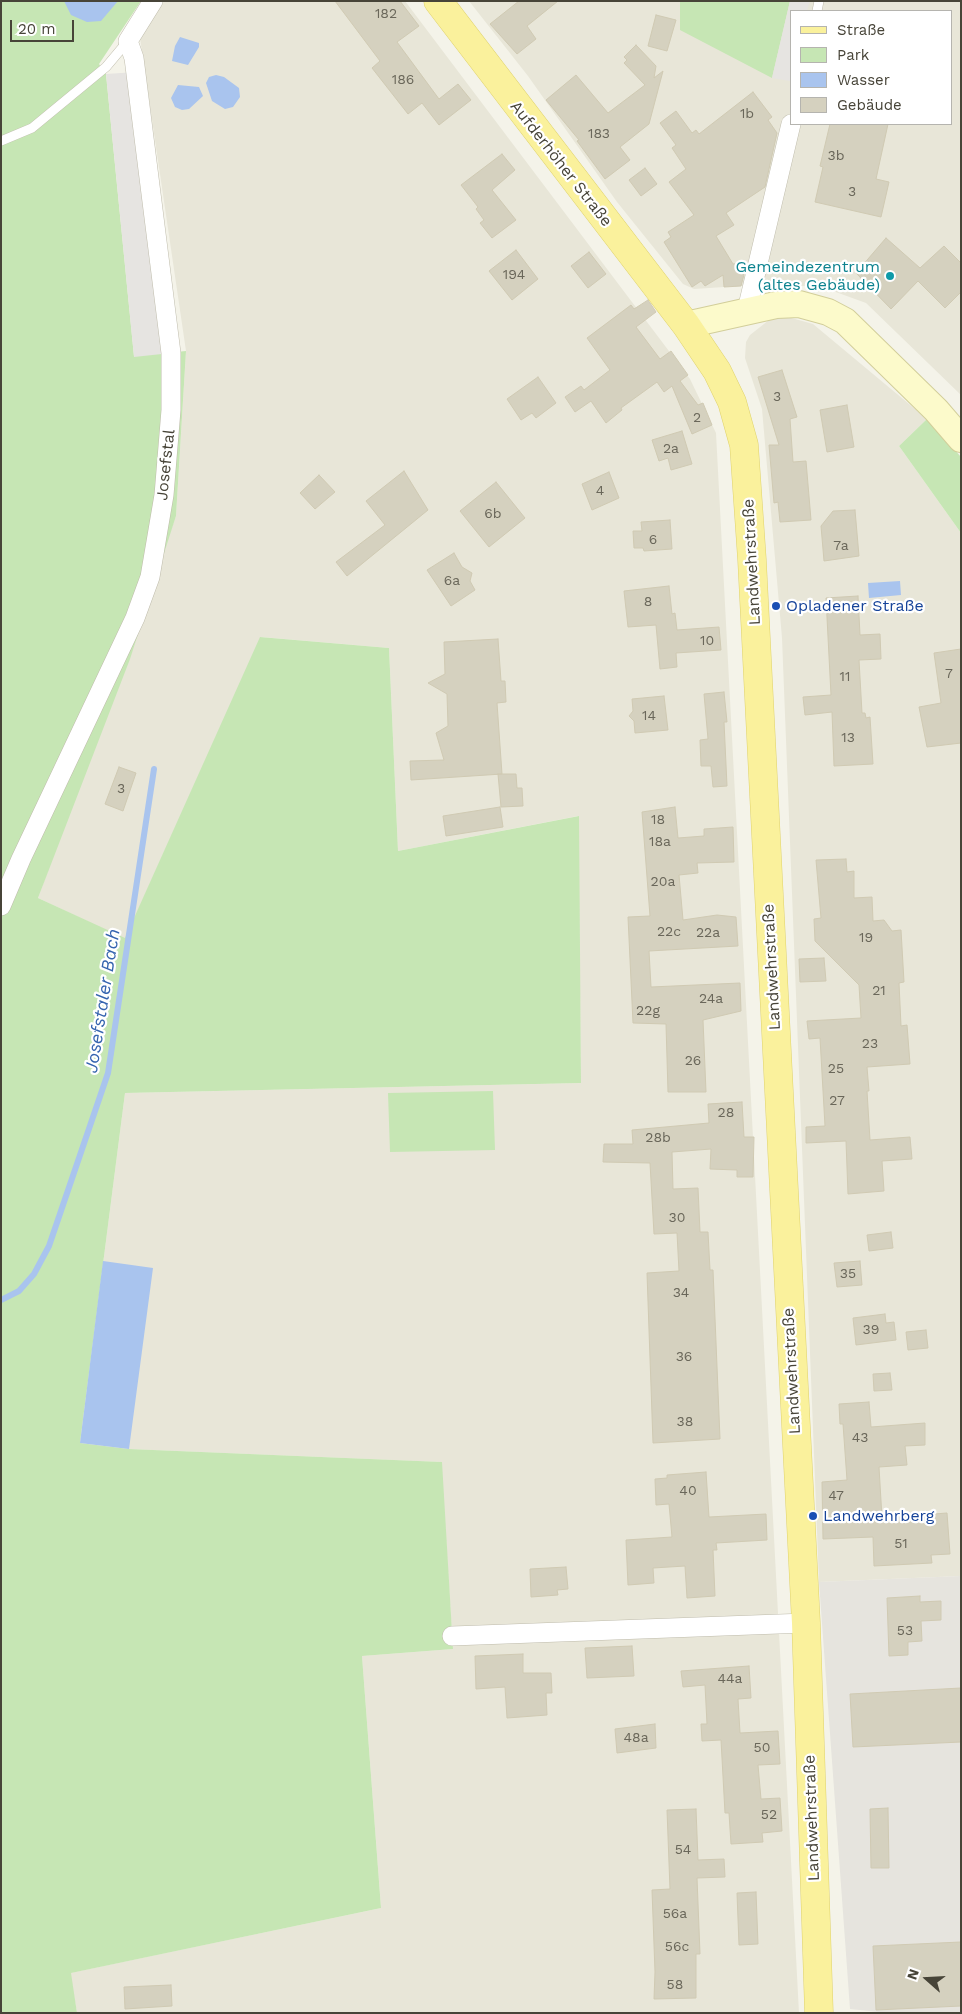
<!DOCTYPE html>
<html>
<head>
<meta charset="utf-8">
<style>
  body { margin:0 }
  #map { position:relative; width:962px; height:2014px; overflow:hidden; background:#f4f3e9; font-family:"Work Sans",sans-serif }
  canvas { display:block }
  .frame { position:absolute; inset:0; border:2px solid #474438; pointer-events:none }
  .legend { position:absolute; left:790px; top:10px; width:162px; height:115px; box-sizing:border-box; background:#fff; border:1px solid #b5b4af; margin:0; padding:6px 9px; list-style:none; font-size:15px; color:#474438 }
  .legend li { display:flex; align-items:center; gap:10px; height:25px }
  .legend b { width:25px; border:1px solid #b5b4af }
  .north { position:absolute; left:902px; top:1954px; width:50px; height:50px; -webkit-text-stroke:4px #fff; paint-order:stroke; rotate:289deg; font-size:14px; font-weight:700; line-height:20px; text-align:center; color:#474438 }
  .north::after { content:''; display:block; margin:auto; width:18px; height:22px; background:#474438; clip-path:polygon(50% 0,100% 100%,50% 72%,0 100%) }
  .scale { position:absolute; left:10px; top:20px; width:64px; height:22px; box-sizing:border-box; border:2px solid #474438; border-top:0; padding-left:6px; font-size:15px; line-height:18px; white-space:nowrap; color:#474438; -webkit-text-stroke:4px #fff; paint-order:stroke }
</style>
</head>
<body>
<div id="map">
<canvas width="962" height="2014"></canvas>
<div class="frame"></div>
<ul class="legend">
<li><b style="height:6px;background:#faf19c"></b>Straße</li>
<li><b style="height:14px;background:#c6e6b4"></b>Park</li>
<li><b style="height:14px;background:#a9c4ee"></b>Wasser</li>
<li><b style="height:14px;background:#d5d1bf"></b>Gebäude</li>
</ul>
<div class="north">N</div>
<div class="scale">20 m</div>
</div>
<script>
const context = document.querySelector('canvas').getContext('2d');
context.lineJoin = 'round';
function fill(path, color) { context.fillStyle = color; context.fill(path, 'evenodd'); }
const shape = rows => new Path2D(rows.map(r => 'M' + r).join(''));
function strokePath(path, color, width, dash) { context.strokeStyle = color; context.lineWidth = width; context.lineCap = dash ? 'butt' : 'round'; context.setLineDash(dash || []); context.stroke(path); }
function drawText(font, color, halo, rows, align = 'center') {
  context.font = font + ' "Work Sans",sans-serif'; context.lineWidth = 4.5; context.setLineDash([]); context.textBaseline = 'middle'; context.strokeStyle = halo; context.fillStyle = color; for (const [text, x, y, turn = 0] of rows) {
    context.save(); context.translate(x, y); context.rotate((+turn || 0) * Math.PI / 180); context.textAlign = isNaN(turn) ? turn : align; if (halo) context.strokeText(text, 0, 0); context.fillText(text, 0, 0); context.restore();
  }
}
fill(shape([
  [164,1,405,1,690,379,716,433,799,2013,77,2013,70,1973,381,1908,362,1656,453,1649,441,1462,128,1449,80,1443,125,1093,581,1083,578,816,398,851,389,648,261,637,125,939,38,898,176,516,186,351,140,38],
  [469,1,961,1,961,395,866,303,822,287,769,284,694,289,683,284,617,202,528,76],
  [791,11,951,11,951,124,791,124],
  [788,317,813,324,927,419,899,446,961,533,961,1576,819,1582,782,638,762,409,745,358,746,342,750,335,769,320]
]), '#e8e6d8');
fill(shape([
  [961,1576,961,2013,888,2013,850,2009,819,1582]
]), '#e6e4de');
fill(shape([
  [1,1,141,1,99,64,106,74,134,356,186,351,176,516,130,659,38,898,125,938,260,637,389,648,398,851,579,816,581,1083,125,1093,80,1443,129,1449,442,1462,453,1649,362,1656,381,1908,71,1973,77,2013,1,2013],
  [680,1,790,1,772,78,680,30],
  [927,419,961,457,961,533,899,446],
  [493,1091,495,1150,390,1152,388,1093]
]), '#c6e6b4');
fill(shape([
  [790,1,810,1,807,11,791,11,790,81,772,78],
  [136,72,171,353,134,357,106,74]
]), '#e6e4e1');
fill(shape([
  [64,1,118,1,101,21,87,22,71,15],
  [180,37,199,43,199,47,188,65,172,61,175,46],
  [216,75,224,77,239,88,240,97,233,107,225,109,212,101,206,83,209,77],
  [178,85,199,87,203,96,189,109,182,110,175,107,171,98],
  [900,581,901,595,869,598,868,583],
  [103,1261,153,1268,129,1449,80,1443]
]), '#a9c4ee');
strokePath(shape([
  [1,1300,19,1291,34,1274,49,1246,108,1073,154,769]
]), '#a9c4ee', 6);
const building = shape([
  [335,1,400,1,419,26,397,42,439,99,458,84,471,100,439,125,422,103,408,114,372,68,380,61,335,1],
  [519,1,558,1,527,26,536,39,517,54,490,24,519,1],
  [656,15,676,20,667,51,648,46,656,15],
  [636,45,656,66,654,78,663,71,649,124,620,147,630,160,605,179,577,141,579,140,546,100,576,75,608,113,645,85,624,63,627,60,624,57,636,45],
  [753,92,772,117,768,120,777,133,765,187,726,213,734,225,716,236,733,264,747,263,741,286,724,287,723,275,705,286,701,281,692,287,664,242,671,237,668,232,694,215,669,182,686,169,672,148,676,145,660,123,676,111,692,133,696,130,699,134,753,92],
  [830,124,888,124,876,179,889,182,881,217,815,202,823,167,820,166,830,124],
  [502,154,515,170,492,190,516,220,492,238,480,223,484,220,476,209,478,207,461,185,502,154],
  [645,168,657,184,641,196,629,180,645,168],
  [886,238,920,268,944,246,961,263,961,292,945,308,918,281,891,309,856,273,886,238],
  [516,250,538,279,512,300,489,271,516,250],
  [589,252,606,274,588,288,571,266,589,252],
  [648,300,656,312,636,327,660,359,671,351,688,375,680,381,698,405,703,403,712,425,692,434,672,386,664,392,657,382,621,408,622,410,606,423,591,401,575,412,565,397,581,386,584,390,610,370,587,338,631,305,634,309,648,300],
  [782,370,797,417,790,419,793,462,806,461,811,520,780,522,778,502,774,503,769,445,779,445,758,377,782,370],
  [538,377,556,403,536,418,532,413,521,420,507,399,538,377],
  [847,405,854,447,827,452,820,410,847,405],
  [682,431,692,464,671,470,668,458,659,461,652,440,682,431],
  [404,471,428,510,347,576,336,562,385,525,366,501,404,471],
  [609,472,619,498,592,510,582,484,609,472],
  [319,475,335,492,315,509,300,493,319,475],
  [496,482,525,518,489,547,460,511,496,482],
  [855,510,859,556,824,561,821,526,833,511,855,510],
  [670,520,672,549,644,551,643,548,634,548,633,531,642,531,641,522,670,520],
  [454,553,462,567,472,573,470,581,475,590,451,606,427,570,454,553],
  [669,586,672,614,675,613,677,630,719,627,721,650,676,653,677,667,660,669,656,625,628,627,624,591,669,586],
  [858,596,860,635,880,634,881,659,859,660,862,713,865,713,866,718,870,717,873,764,834,766,832,712,805,715,803,697,831,695,826,598,858,596],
  [498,639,501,681,505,681,506,702,497,703,502,774,411,780,410,761,444,760,436,733,448,726,447,694,428,683,445,674,444,642,498,639],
  [961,649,961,743,927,747,919,707,941,703,934,653,961,649],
  [724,692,727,722,724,722,727,786,713,787,711,766,701,766,700,740,708,739,704,694,724,692],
  [664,696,668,730,635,733,634,721,629,716,633,711,632,699,664,696],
  [119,767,136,773,123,811,105,804,119,767],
  [498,774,516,774,517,788,522,788,523,806,501,807,498,774],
  [500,807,503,827,446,836,443,816,500,807],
  [675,807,678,838,704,836,704,829,733,827,734,862,697,863,698,873,679,875,683,920,717,915,736,917,738,946,649,951,651,987,740,983,741,1011,703,1020,706,1092,668,1092,666,1024,633,1023,628,917,650,916,642,812,675,807],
  [846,859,847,872,854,871,854,898,872,897,873,921,884,920,892,931,901,930,904,982,899,983,901,1026,907,1025,910,1064,867,1067,869,1091,867,1091,870,1140,910,1137,912,1159,882,1161,884,1191,848,1194,846,1141,806,1143,806,1127,825,1126,820,1038,809,1039,807,1021,861,1018,859,985,815,941,814,919,821,918,816,860,846,859],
  [824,958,826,981,800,982,799,959,824,958],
  [742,1102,744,1137,754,1137,753,1177,737,1177,737,1170,710,1169,711,1149,672,1152,673,1189,698,1188,700,1232,708,1232,710,1270,713,1270,720,1439,653,1443,647,1273,679,1271,677,1233,654,1234,650,1163,603,1162,604,1144,633,1144,632,1130,709,1123,708,1104,742,1102],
  [891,1232,893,1248,869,1251,867,1235,891,1232],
  [860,1261,862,1285,837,1287,834,1263,860,1261],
  [885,1314,886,1323,894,1322,896,1340,856,1345,853,1318,885,1314],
  [926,1330,928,1348,908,1350,906,1332,926,1330],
  [890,1373,892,1390,874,1391,873,1374,890,1373],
  [869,1402,871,1427,925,1423,925,1445,905,1446,907,1465,879,1467,882,1518,947,1513,950,1554,931,1555,932,1563,874,1566,873,1537,823,1539,822,1482,847,1480,843,1424,840,1424,839,1404,869,1402],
  [706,1472,709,1517,766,1514,767,1540,716,1543,717,1550,713,1550,715,1596,687,1598,685,1566,653,1568,654,1583,628,1585,626,1540,672,1537,669,1504,656,1505,655,1479,667,1478,667,1475,706,1472],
  [566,1567,568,1589,557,1590,558,1595,531,1597,530,1569,566,1567],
  [920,1596,920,1602,941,1601,941,1620,921,1621,922,1641,908,1642,908,1655,889,1656,887,1598,920,1596],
  [632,1646,634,1676,587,1678,585,1648,632,1646],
  [523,1654,523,1673,551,1673,552,1693,546,1693,547,1715,507,1718,505,1687,476,1689,475,1656,523,1654],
  [749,1666,751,1698,738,1699,740,1733,778,1731,780,1764,758,1765,761,1799,780,1798,782,1831,762,1833,763,1842,731,1844,729,1813,725,1813,721,1740,702,1741,701,1724,707,1724,705,1685,683,1687,681,1671,749,1666],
  [961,1688,961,1742,853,1747,850,1694,961,1688],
  [655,1724,656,1748,617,1753,615,1729,655,1724],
  [888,1808,889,1868,871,1868,870,1809,888,1808],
  [696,1809,698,1860,724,1859,725,1877,697,1878,700,1954,696,1954,696,1998,654,1999,655,1972,652,1890,670,1889,667,1810,696,1809],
  [756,1892,758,1944,739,1945,737,1893,756,1892],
  [961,1942,961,2006,876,2010,873,1946,961,1942],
  [171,1985,172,2006,125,2009,124,1987,171,1985]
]);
fill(building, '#d5d1bf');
strokePath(building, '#d0cab3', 1);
const lane = shape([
  [817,11,819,1],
  [1,141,32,128,106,67,127,42]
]);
const street = shape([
  [747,310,791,124],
  [1,906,21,859,135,618,150,577,164,495,171,410,171,353,134,58,128,41,153,1],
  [452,1636,806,1623]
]);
const secondary = shape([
  [686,325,776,305,799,304,828,312,845,321,936,410,961,439]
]);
const primary = shape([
  [438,1,686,325,717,371,732,402,744,445,752,560,806,1623,819,2013]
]);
strokePath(lane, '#bfbcac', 10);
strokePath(street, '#bfbcac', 20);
strokePath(secondary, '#d2ce9a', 28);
strokePath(primary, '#dfd26c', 29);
strokePath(lane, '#fff', 9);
strokePath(street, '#fff', 19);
strokePath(secondary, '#fcfacb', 26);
strokePath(primary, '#faf19c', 28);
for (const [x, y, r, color] of [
  [890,276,5,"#0f9aa8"],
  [776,606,5,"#1a4fb4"],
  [813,1516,5,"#1a4fb4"]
]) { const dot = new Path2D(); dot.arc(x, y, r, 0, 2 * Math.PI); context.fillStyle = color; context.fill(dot); strokePath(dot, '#fff', 2); }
drawText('14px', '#6a675a', null, [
  ["182",386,14],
  ["186",403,80],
  ["1b",747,114],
  ["183",599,134],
  ["3b",836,156],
  ["3",852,192],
  ["194",514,275],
  ["3",777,397],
  ["2",697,418],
  ["2a",671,449],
  ["4",600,491],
  ["6b",493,514],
  ["6",653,540],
  ["7a",841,546],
  ["6a",452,581],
  ["8",648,602],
  ["10",707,641],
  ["7",949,674],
  ["11",845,677],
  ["14",649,716],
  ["13",848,738],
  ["3",121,789],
  ["18",658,820],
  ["18a",660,842],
  ["20a",663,882],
  ["22c",669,932],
  ["22a",708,933],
  ["19",866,938],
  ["21",879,991],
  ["24a",711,999],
  ["22g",648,1011],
  ["23",870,1044],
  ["26",693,1061],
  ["25",836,1069],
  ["27",837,1101],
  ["28",726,1113],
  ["28b",658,1138],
  ["30",677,1218],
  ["35",848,1274],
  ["34",681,1293],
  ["39",871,1330],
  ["36",684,1357],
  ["38",685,1422],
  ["43",860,1438],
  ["40",688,1491],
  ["47",836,1496],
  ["51",901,1544],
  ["53",905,1631],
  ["44a",730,1679],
  ["48a",636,1738],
  ["50",762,1748],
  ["52",769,1815],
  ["54",683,1850],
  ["56a",675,1914],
  ["56c",677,1947],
  ["58",675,1985]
]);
drawText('16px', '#474438', '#fff', [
  ["Aufderhöher Straße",561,164,52],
  ["Josefstal",166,465,-84],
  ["Landwehrstraße",752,562,-93],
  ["Landwehrstraße",772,967,-93],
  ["Landwehrstraße",792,1371,-93],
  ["Landwehrstraße",812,1818,-92]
]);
drawText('16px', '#0d838f', '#fff', [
  ["Gemeindezentrum",880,267],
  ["(altes Gebäude)",880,285]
], 'right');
drawText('16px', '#164399', '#fff', [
  ["Opladener Straße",786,606],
  ["Landwehrberg",823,1516]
], 'left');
drawText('italic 18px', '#3564af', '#fff', [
  ["Josefstaler Bach",103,1001,-81]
]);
</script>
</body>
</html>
